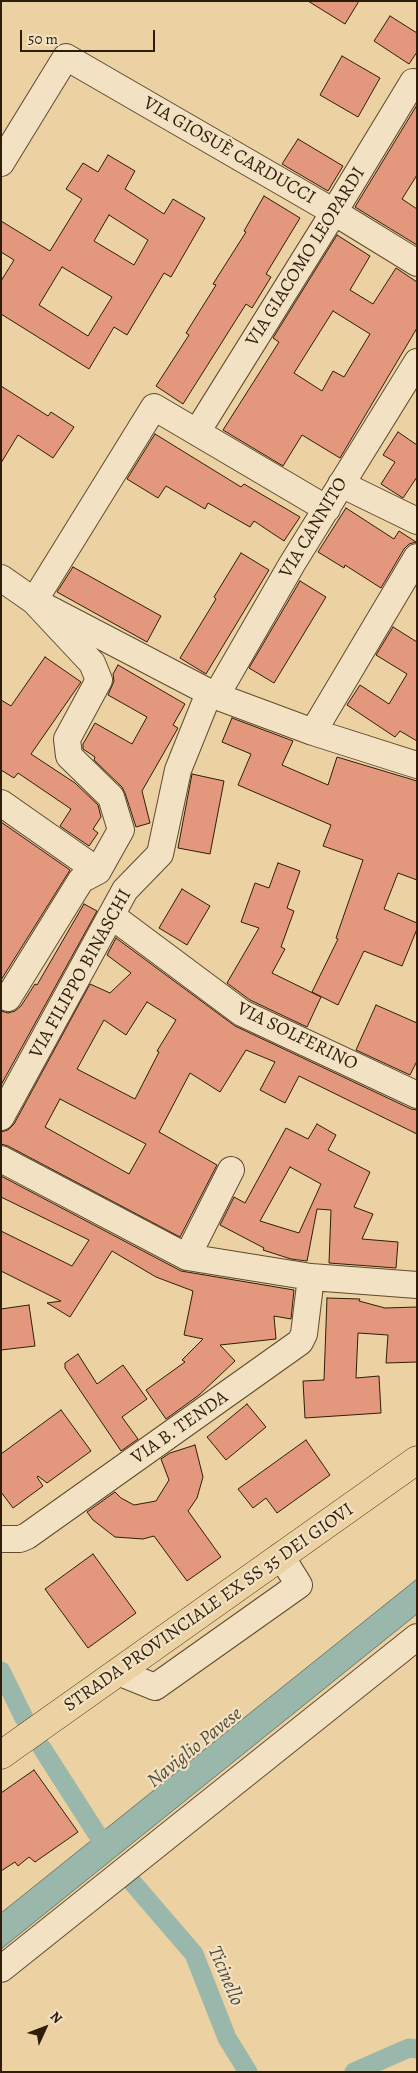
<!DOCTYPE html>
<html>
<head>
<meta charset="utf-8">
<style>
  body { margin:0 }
  #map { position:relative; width:418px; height:2073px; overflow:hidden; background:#ecd1a3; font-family:Alegreya,serif }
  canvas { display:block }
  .frame { position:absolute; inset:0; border:2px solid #2e1e09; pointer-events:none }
  .north { position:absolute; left:20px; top:2003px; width:50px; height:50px; -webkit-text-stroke:4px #f3e1c3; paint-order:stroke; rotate:47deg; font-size:14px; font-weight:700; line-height:20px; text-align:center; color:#2e1e09 }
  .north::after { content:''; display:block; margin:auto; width:18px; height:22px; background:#2e1e09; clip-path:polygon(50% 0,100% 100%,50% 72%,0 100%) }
  .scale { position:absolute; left:20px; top:30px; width:135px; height:22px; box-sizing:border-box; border:2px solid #2e1e09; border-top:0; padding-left:6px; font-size:15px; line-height:18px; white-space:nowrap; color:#2e1e09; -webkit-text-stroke:4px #f3e1c3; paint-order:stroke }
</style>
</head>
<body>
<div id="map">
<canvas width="418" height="2073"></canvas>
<div class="frame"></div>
<div class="north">N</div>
<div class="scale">50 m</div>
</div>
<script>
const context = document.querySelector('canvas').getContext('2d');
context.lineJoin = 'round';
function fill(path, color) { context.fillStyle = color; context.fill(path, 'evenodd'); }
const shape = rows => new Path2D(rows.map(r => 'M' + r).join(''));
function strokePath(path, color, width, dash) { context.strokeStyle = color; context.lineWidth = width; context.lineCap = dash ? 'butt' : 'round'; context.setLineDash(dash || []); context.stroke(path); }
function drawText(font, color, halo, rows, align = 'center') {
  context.font = font + ' Alegreya,serif'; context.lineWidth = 4.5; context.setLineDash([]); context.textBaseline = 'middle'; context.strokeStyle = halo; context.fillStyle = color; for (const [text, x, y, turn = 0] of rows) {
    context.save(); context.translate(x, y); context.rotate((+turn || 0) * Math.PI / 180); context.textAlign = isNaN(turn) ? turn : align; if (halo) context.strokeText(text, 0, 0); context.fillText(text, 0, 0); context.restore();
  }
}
const water = shape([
  [417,1579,417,1614,1,1949,1,1913,417,1579]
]);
fill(water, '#99b7ab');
strokePath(water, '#6e7a6a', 1);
strokePath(shape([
  [1,1671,24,1718],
  [42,1748,97,1834],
  [132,1882,194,1954,227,2038,248,2072],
  [354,2072,409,2048,417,2049]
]), '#99b7ab', 19);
const building = shape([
  [308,1,359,1,345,24,308,1],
  [390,16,417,33,417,52,409,64,374,41,390,16],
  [342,56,380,78,358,117,320,95,342,56],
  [417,105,417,175,402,199,417,209,417,245,355,207,417,105],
  [298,139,343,166,328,191,282,164,298,139],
  [108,155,135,171,125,189,164,214,173,199,205,218,171,277,164,273,127,335,114,327,89,369,1,314,1,281,14,260,1,252,1,221,50,251,82,199,66,189,83,163,98,172,108,155],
  [109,215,148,240,134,265,94,241,109,215],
  [62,267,112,297,88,336,39,305,62,267],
  [264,196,300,218,266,274,271,277,252,308,246,304,183,404,156,386,189,335,186,333,216,285,213,284,246,232,244,231,264,196],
  [337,235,370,256,350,290,373,304,396,268,417,282,417,328,340,458,302,435,283,466,223,430,279,342,273,338,337,235],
  [333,311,370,334,344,377,333,371,322,391,294,373,333,311],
  [1,386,48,416,51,412,74,427,53,458,18,435,1,463,1,386],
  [398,432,417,445,417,477,403,498,381,484,395,462,383,455,398,432],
  [155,434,241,487,244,484,300,517,284,541,254,521,250,527,208,503,205,509,166,486,158,498,127,479,155,434],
  [346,508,394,539,399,531,416,542,409,544,404,549,381,588,345,565,344,568,318,552,346,508],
  [241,553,269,570,206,674,180,658,216,599,214,597,241,553],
  [73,567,161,616,147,642,57,592,73,567],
  [300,581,326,597,274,683,249,668,300,581],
  [393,627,417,642,417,741,400,731,395,737,347,705,360,685,389,704,407,674,376,655,393,627],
  [45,657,81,682,31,754,75,783,98,805,101,817,93,829,98,833,89,846,60,826,71,809,18,773,14,778,1,770,1,700,11,706,45,657],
  [118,665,185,704,173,725,178,728,142,791,150,823,136,827,125,793,122,787,94,760,95,757,83,749,83,744,95,723,132,744,147,717,108,695,114,681,113,674,118,665],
  [232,718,293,741,282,765,328,785,337,757,417,781,417,880,398,873,384,909,417,923,417,929,402,966,364,951,338,1005,312,992,338,939,336,938,363,860,323,846,331,825,238,785,251,754,222,742,232,718],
  [192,774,224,781,210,854,178,848,192,774],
  [1,822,70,870,1,980,1,822],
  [278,863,300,871,287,908,294,911,281,947,285,949,272,973,321,997,307,1027,250,1000,227,983,259,928,241,922,255,883,269,888,278,863],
  [182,889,210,906,187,945,159,928,182,889],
  [84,904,97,911,1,1085,1,1011,8,1013,15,1011,21,1006,35,984,37,985,84,904],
  [116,938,235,1026,411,1109,417,1110,417,1134,299,1076,285,1103,260,1090,275,1062,246,1050,220,1092,190,1073,159,1132,217,1165,180,1237,8,1146,1,1144,1,1132,8,1130,14,1124,90,984,110,993,131,973,107,955,116,938],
  [147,1002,176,1020,157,1051,159,1052,135,1099,77,1069,104,1020,126,1035,147,1002],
  [60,1099,146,1144,129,1174,45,1127,60,1099],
  [376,1005,417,1023,417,1061,410,1075,356,1050,376,1005],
  [317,1124,336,1135,328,1150,370,1172,354,1207,373,1214,362,1239,398,1242,396,1268,329,1263,331,1210,317,1209,307,1261,291,1259,263,1250,264,1248,220,1225,234,1197,245,1203,286,1128,308,1139,317,1124],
  [290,1167,321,1184,299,1233,260,1221,290,1167],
  [1,1176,181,1271,294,1290,291,1319,274,1316,276,1339,220,1345,235,1361,199,1395,166,1419,146,1390,185,1362,182,1360,203,1339,184,1335,193,1291,156,1277,112,1251,70,1317,47,1303,61,1301,1,1271,1,1231,72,1266,89,1240,1,1197,1,1176],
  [327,1298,360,1299,359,1301,385,1308,417,1307,417,1362,386,1363,388,1335,358,1333,356,1378,379,1376,381,1413,305,1418,303,1381,324,1380,327,1298],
  [29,1305,35,1346,1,1350,1,1309,29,1305],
  [78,1354,97,1384,123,1365,147,1399,122,1417,138,1439,121,1451,65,1368,65,1363,78,1354],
  [247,1404,266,1427,226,1460,207,1437,247,1404],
  [61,1410,91,1451,47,1483,38,1476,37,1477,43,1486,13,1508,1,1492,1,1454,61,1410],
  [306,1440,330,1475,277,1513,266,1498,253,1508,238,1489,306,1440],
  [195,1445,203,1477,197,1498,188,1511,221,1557,187,1581,154,1536,143,1539,115,1537,93,1520,87,1512,115,1492,121,1498,134,1505,156,1501,169,1480,161,1459,170,1453,195,1445],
  [93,1554,136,1613,88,1648,45,1589,93,1554],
  [34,1770,78,1832,35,1862,29,1857,18,1866,15,1862,1,1871,1,1793,34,1770]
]);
fill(building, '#e3987e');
strokePath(building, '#2e1e09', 1);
const minor = shape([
  [1,163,66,57,334,212,417,263],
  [197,432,334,212,413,82],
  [341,484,417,521],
  [1,578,34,601,216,696,313,732,417,765],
  [216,696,292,564,417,362],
  [313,732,417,557],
  [1,803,98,871],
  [112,916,242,1013,417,1095],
  [8,998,81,880,98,871,121,830,111,797,69,756,67,739,99,680,92,663,34,601,154,407,327,509],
  [1,1117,125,890,160,854,178,770,209,693],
  [1,1159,187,1257,311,1277,417,1285],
  [187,1257,231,1170],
  [1,1539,20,1539,27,1536,300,1342,304,1334,311,1277],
  [118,1672,155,1687,299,1585,281,1556],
  [1,1969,417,1637]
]);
const major = shape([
  [1,1755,417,1460]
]);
strokePath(minor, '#5e4b30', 28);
strokePath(major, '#2e1e09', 29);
strokePath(minor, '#f3e1c3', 26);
strokePath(major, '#ecd1a3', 28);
drawText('19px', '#2e1e09', '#f3e1c3', [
  ["VIA GIOSUÈ CARDUCCI",229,151,30],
  ["VIA GIACOMO LEOPARDI",306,257,-58],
  ["VIA CANNITO",314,528,-59],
  ["VIA FILIPPO BINASCHI",81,974,-61],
  ["VIA SOLFERINO",297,1037,26],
  ["VIA B. TENDA",180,1428,-35],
  ["STRADA PROVINCIALE EX SS 35 DEI GIOVI",209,1608,-35]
]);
drawText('italic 20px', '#4e4c3a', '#f3e1c3', [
  ["Naviglio Pavese",195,1748,-39],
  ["Ticinello",225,1976,67]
]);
</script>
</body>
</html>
